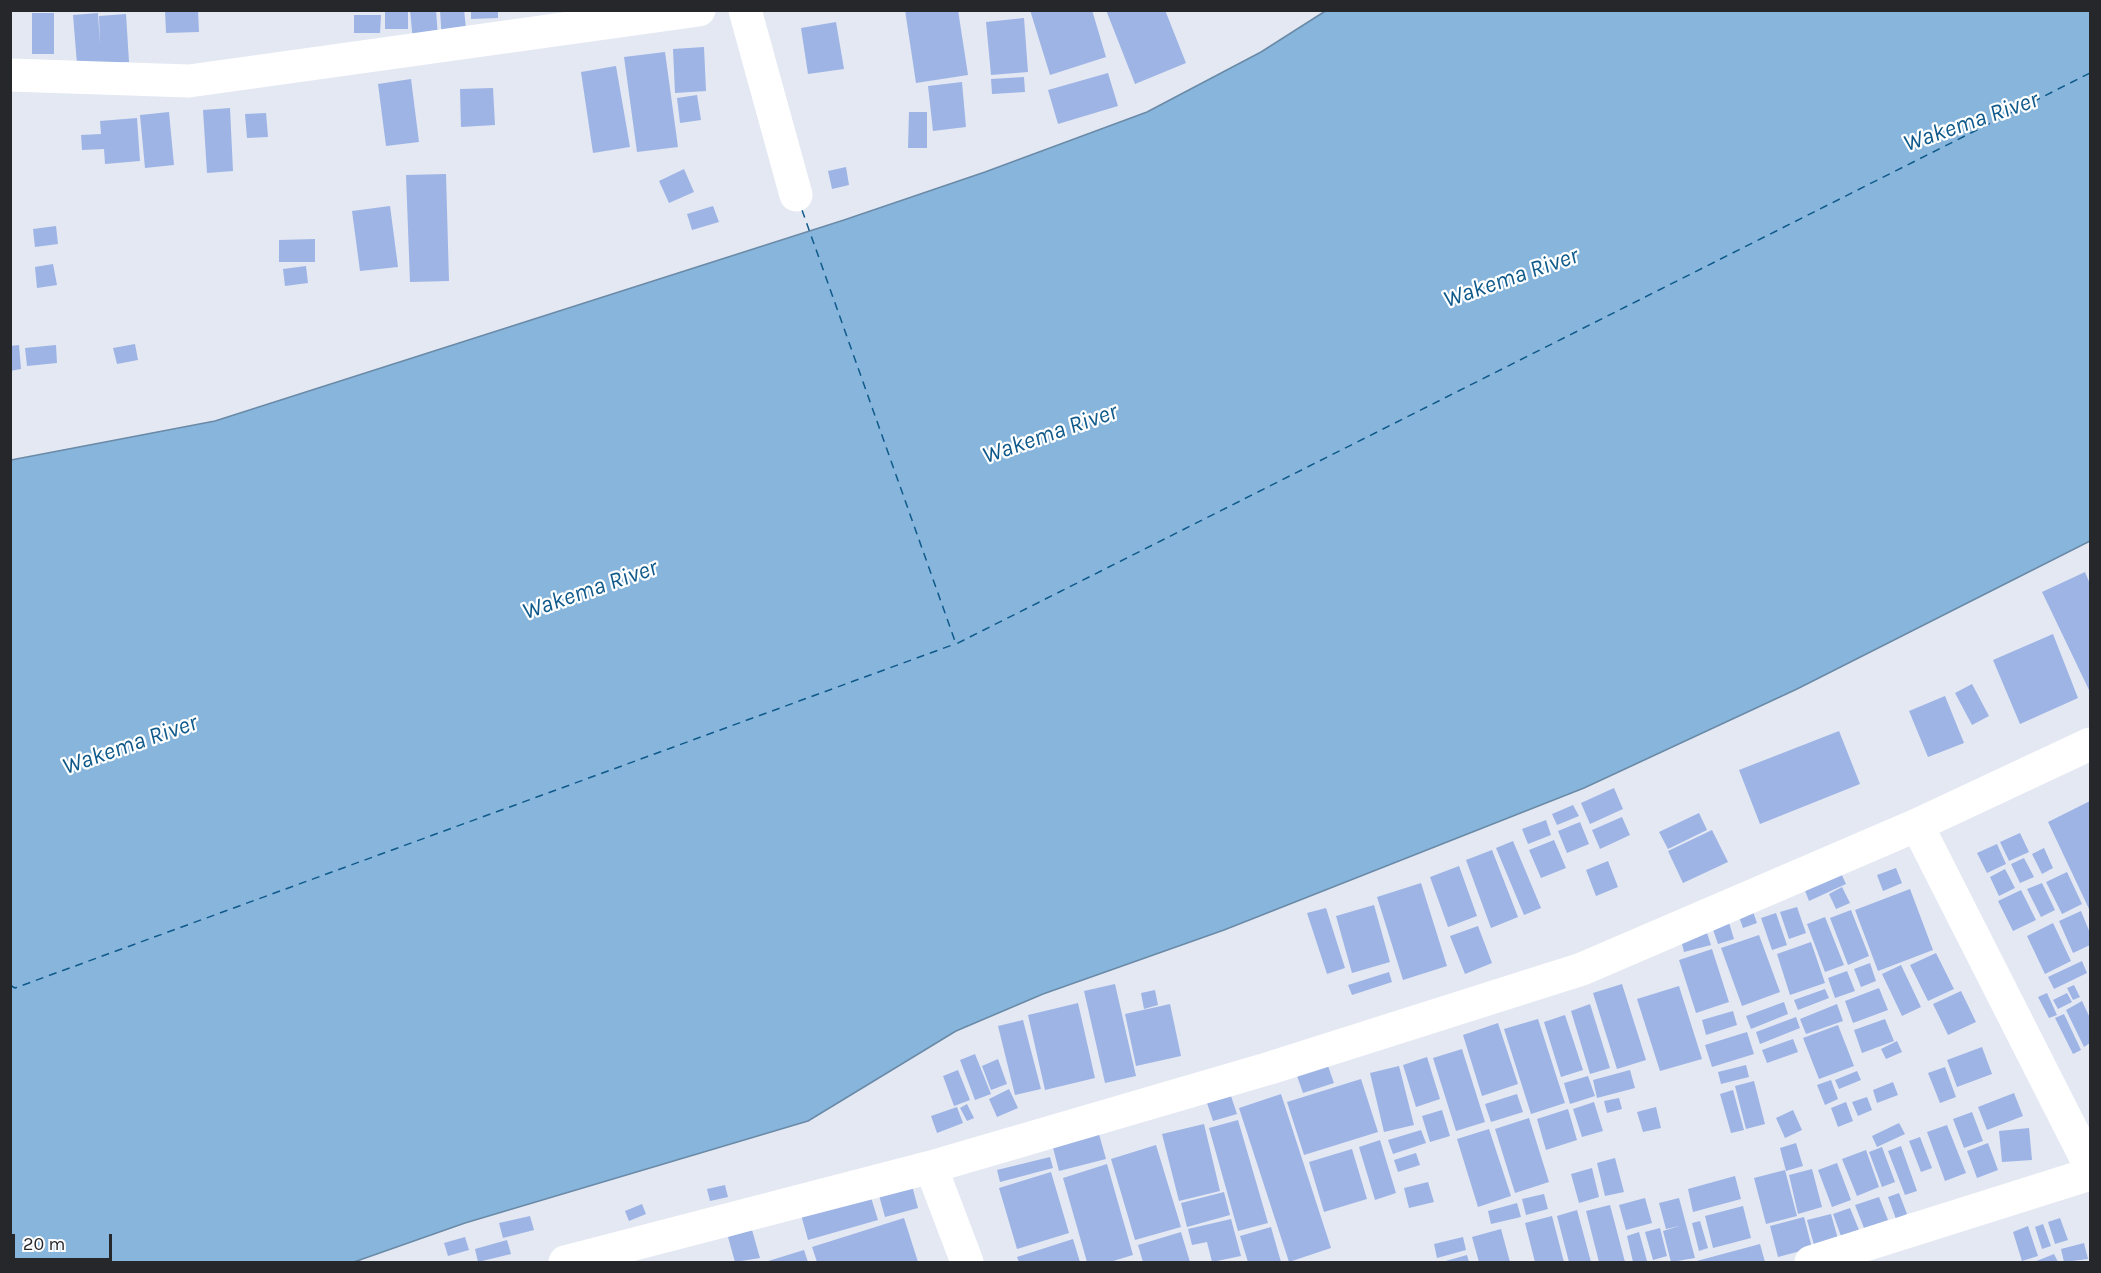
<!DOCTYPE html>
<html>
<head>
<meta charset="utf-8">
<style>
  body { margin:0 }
  #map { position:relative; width:2101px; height:1273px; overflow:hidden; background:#e3e8f3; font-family:Karla,sans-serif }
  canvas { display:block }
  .frame { position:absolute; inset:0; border:12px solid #25272b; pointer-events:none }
  .scale { position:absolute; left:12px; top:1234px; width:100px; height:27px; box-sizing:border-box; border:3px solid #25272b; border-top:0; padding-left:8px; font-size:18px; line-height:21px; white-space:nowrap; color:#25272b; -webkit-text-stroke:4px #fff; paint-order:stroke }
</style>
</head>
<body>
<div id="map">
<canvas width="2101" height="1273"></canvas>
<div class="frame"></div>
<div class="scale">20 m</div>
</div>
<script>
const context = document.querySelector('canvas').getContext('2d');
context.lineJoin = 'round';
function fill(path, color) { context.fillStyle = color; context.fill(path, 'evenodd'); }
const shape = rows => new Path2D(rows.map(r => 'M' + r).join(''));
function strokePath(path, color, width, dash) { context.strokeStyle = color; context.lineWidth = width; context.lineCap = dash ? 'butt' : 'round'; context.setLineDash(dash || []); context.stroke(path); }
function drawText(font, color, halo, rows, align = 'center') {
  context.font = font + ' Karla,sans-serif'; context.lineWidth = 4.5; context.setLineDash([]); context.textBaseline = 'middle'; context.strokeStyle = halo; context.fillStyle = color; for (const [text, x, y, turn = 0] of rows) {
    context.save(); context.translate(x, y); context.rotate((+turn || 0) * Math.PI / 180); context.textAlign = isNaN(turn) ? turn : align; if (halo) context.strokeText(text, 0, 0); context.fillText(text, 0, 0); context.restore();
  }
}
const water = shape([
  [1327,10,2090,11,2090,541,1797,689,1584,788,1224,930,1043,994,956,1031,808,1121,465,1223,354,1262,11,1262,11,460,215,421,844,220,985,172,1147,112,1261,52,1327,10]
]);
fill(water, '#87b5dc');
strokePath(water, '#6a8aa7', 1.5);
strokePath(shape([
  [802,210,956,644,2090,73],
  [10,985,15,988,955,644]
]), '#0f5a8b', 1.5, [8, 6]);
fill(shape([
  [165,10,198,10,199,32,166,33],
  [385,10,408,10,408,29,385,29],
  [410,10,436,10,438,37,413,41],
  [440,10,464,10,467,37,442,40],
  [471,10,498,10,498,18,471,19],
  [905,10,958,10,968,75,916,83],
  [1030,10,1092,10,1106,57,1050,75],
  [1106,10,1165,10,1186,63,1135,84],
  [32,13,54,13,54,54,32,54],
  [98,13,100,45,99,16,126,14,129,62,77,64,73,15],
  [354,15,381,15,380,33,354,33],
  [1024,18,1028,72,991,75,986,22],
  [836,22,844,69,808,74,801,28],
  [704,47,706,91,675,93,673,49],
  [665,52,678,147,637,152,624,57],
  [616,66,630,147,593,153,581,72],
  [1108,73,1118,106,1058,124,1048,90],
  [1024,77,1025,92,992,94,991,79],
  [411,79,419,142,386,146,378,84],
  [962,82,966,127,933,131,928,86],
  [493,88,495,125,461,127,460,89],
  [697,95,701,120,680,123,677,98],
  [230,108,233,171,207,173,203,110],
  [169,112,174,165,145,168,140,115],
  [909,112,927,112,927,148,908,148],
  [266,113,268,137,247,138,245,114],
  [137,118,140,161,105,164,104,149,82,150,81,135,101,134,100,121],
  [846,167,849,185,832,189,828,171],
  [684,169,694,192,669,203,659,181],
  [446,174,449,281,410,282,406,175],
  [390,206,398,267,360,271,352,211],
  [713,206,719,222,692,230,687,214],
  [56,226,58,244,35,247,33,229],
  [315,239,315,262,279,262,279,240],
  [53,264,57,285,37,288,35,267],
  [306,266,308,283,285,286,283,269],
  [135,344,138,360,117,364,113,348],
  [19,345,21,369,10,371,10,346],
  [56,345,57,363,27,366,25,348],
  [2085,572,2090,584,2090,692,2042,592],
  [2053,634,2078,698,2020,724,1993,660],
  [1972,684,1989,716,1972,725,1955,693],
  [1945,696,1964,743,1928,757,1909,711],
  [1839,731,1860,784,1760,824,1739,770],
  [1614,788,1623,809,1590,824,1581,803],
  [2090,801,2090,911,2048,822],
  [1573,805,1579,816,1557,825,1552,814],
  [1699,813,1707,830,1668,849,1659,832],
  [1622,817,1630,835,1600,849,1592,830],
  [1546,820,1551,835,1528,844,1522,829],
  [1580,822,1589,844,1567,853,1558,831],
  [1712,830,1728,862,1683,883,1668,851],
  [2020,833,2029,852,2009,861,2000,842],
  [1554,840,1566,868,1541,878,1529,850],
  [1513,841,1541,908,1524,915,1496,848],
  [1997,844,2006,864,1987,873,1977,853],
  [2044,848,2053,868,2042,874,2032,854],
  [1492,850,1518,917,1491,928,1466,860],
  [2024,858,2034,877,2020,883,2011,864],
  [1608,861,1618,887,1596,896,1586,870],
  [1459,866,1477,916,1448,927,1430,877],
  [1896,868,1902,883,1883,891,1877,875],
  [2005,869,2015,888,1999,896,1990,877],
  [1840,871,1846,884,1809,901,1804,888],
  [2067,872,2082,904,2062,914,2046,882],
  [1421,883,1447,966,1403,980,1377,897],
  [2042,883,2055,910,2041,917,2027,889],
  [1842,887,1850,903,1836,909,1829,894],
  [1910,889,1933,950,1878,971,1855,910],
  [2021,890,2036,920,2013,931,1998,901],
  [1374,905,1390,962,1352,973,1336,916],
  [1751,906,1757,923,1743,928,1737,911],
  [1797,907,1806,933,1789,939,1780,912],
  [1326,908,1345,968,1327,974,1307,913],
  [1851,910,1869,956,1848,965,1830,918],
  [2081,911,2090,933,2090,945,2073,953,2059,921],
  [1776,913,1787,945,1772,950,1761,918],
  [1727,916,1734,939,1718,944,1710,921],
  [1825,917,1844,965,1825,972,1807,924],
  [2053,923,2071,961,2045,974,2027,936],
  [1704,924,1711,945,1684,952,1679,931],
  [1478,926,1492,963,1465,974,1450,936],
  [1759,935,1780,992,1742,1006,1721,948],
  [1811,942,1825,983,1790,995,1777,954],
  [1712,949,1729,1002,1696,1013,1679,960],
  [1936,953,1954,989,1928,1001,1910,965],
  [2082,961,2087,973,2054,989,2048,977],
  [1870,963,1876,981,1861,987,1854,969],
  [1901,965,1921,1007,1902,1016,1882,974],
  [1847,971,1855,991,1835,998,1828,978],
  [1389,972,1392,982,1352,995,1348,985],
  [1115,984,1136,1076,1105,1083,1084,991],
  [1622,984,1646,1060,1617,1069,1593,993],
  [2074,985,2080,997,2073,1000,2067,988],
  [1679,986,1702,1059,1660,1071,1637,999],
  [1879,988,1888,1010,1853,1023,1845,1001],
  [1825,989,1829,998,1798,1010,1794,1000],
  [1155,990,1158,1005,1144,1009,1141,993],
  [1961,991,1976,1022,1948,1035,1933,1004],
  [2047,993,2057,1015,2049,1018,2038,997],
  [2067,993,2072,1002,2058,1009,2053,1000],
  [2082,1001,2090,1018,2090,1043,2084,1047,2066,1010],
  [1784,1002,1788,1014,1751,1029,1746,1016],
  [1078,1003,1095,1078,1045,1090,1028,1015],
  [1170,1004,1181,1056,1136,1066,1125,1014],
  [1590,1004,1610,1068,1590,1074,1571,1011],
  [1837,1004,1843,1021,1806,1034,1800,1019],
  [1733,1011,1737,1025,1706,1035,1702,1020],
  [2064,1014,2081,1050,2073,1054,2055,1018],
  [1565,1015,1583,1070,1561,1077,1544,1022],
  [1796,1017,1800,1028,1760,1044,1756,1032],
  [1538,1019,1565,1103,1531,1114,1504,1029],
  [1885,1019,1894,1041,1862,1053,1854,1030],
  [1023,1020,1041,1089,1015,1095,998,1026],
  [1498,1023,1518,1084,1482,1096,1463,1035],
  [1838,1025,1854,1066,1819,1079,1803,1038],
  [1747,1032,1754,1054,1712,1067,1705,1045],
  [1793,1039,1798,1052,1767,1063,1762,1050],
  [1897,1041,1902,1052,1886,1059,1881,1049],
  [1982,1047,1992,1074,1957,1087,1947,1060],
  [1462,1049,1485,1122,1456,1131,1433,1058],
  [975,1054,991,1094,975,1100,960,1060],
  [1427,1057,1440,1099,1416,1107,1403,1065],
  [998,1059,1007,1084,991,1090,982,1066],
  [1327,1063,1334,1083,1303,1093,1296,1073],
  [1746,1065,1749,1077,1721,1084,1718,1072],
  [1399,1066,1414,1125,1384,1132,1370,1073],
  [1945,1067,1956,1097,1940,1103,1928,1073],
  [958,1070,970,1100,954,1106,943,1076],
  [1630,1070,1635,1088,1597,1098,1593,1080],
  [1857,1071,1861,1080,1839,1089,1835,1080],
  [1588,1076,1595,1096,1570,1104,1564,1083],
  [1361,1079,1378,1132,1304,1155,1287,1102],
  [1831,1080,1838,1099,1825,1105,1817,1085],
  [1754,1081,1765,1124,1746,1129,1735,1086],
  [1893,1082,1898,1095,1877,1103,1873,1090],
  [1009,1089,1018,1108,997,1117,989,1099],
  [1733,1090,1744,1130,1731,1133,1720,1094],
  [2014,1093,2023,1116,1987,1130,1978,1107],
  [1281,1094,1331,1248,1289,1262,1239,1108],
  [1517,1094,1523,1112,1491,1122,1485,1104],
  [1231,1096,1237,1114,1213,1121,1207,1103],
  [1867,1097,1872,1110,1858,1116,1852,1102],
  [1619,1098,1622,1109,1607,1113,1604,1101],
  [1594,1102,1603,1131,1582,1137,1573,1109],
  [1846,1102,1853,1121,1838,1127,1831,1108],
  [967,1104,974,1118,967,1121,960,1108],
  [957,1107,963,1123,937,1133,931,1116],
  [1656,1107,1661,1128,1643,1132,1637,1112],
  [1568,1109,1577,1140,1546,1150,1537,1119],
  [1442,1110,1450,1136,1430,1142,1422,1116],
  [1793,1110,1802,1130,1785,1138,1776,1118],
  [1972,1112,1983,1141,1964,1148,1953,1119],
  [1529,1118,1549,1182,1515,1193,1495,1129],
  [1238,1120,1268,1223,1238,1231,1209,1128],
  [1899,1123,1905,1134,1877,1147,1872,1136],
  [1204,1124,1220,1191,1179,1201,1162,1134],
  [1947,1125,1966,1173,1945,1181,1927,1132],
  [1097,1127,1106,1159,1059,1171,1051,1140],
  [2029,1128,2032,1160,2002,1162,1999,1131],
  [1489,1129,1511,1196,1478,1207,1457,1139],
  [1421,1130,1426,1143,1393,1154,1388,1140],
  [1920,1137,1932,1168,1921,1172,1909,1141],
  [1380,1140,1396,1193,1375,1200,1359,1147],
  [1796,1143,1803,1166,1786,1171,1780,1148],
  [1988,1143,1998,1170,1977,1178,1967,1151],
  [1156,1145,1181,1227,1135,1240,1111,1159],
  [1901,1146,1917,1191,1905,1195,1888,1151],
  [1882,1147,1895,1182,1882,1187,1869,1152],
  [1352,1149,1367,1199,1324,1212,1309,1162],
  [1866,1150,1879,1187,1857,1196,1842,1159],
  [1416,1153,1420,1165,1398,1172,1394,1160],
  [1050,1157,1053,1168,1000,1182,997,1170],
  [1615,1158,1624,1192,1605,1196,1597,1163],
  [1837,1163,1851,1200,1832,1207,1818,1170],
  [1107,1164,1133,1255,1110,1262,1087,1262,1063,1178],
  [1592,1168,1599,1197,1579,1203,1571,1174],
  [1812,1169,1822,1207,1798,1214,1789,1175],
  [1785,1170,1797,1216,1766,1224,1754,1178],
  [1051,1172,1069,1233,1017,1249,999,1188],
  [1735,1176,1741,1199,1693,1212,1688,1189],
  [910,1178,918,1208,885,1217,877,1188],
  [1428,1182,1434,1202,1409,1208,1404,1188],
  [725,1185,728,1197,710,1201,707,1189],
  [869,1191,878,1220,808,1240,800,1211],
  [1224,1192,1230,1215,1187,1227,1181,1203],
  [1899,1193,1907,1214,1896,1219,1888,1197],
  [1544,1194,1548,1209,1526,1215,1522,1199],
  [1879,1197,1888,1220,1864,1228,1855,1205],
  [1645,1198,1652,1223,1626,1230,1619,1205],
  [1679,1198,1695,1258,1671,1262,1663,1231,1679,1226,1666,1229,1659,1203],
  [1517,1203,1521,1217,1491,1224,1488,1211],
  [642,1204,646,1214,629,1221,625,1211],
  [1610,1205,1625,1262,1599,1262,1586,1211],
  [1743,1206,1751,1238,1713,1248,1705,1216],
  [1850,1208,1859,1230,1841,1236,1833,1214],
  [1577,1210,1591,1262,1569,1262,1557,1216],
  [1831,1214,1838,1239,1814,1245,1807,1220],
  [530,1216,534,1230,503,1238,499,1223],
  [1552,1216,1564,1262,1535,1262,1525,1223],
  [1804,1217,1812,1248,1778,1257,1770,1226],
  [904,1218,918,1262,817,1262,812,1247],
  [2060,1218,2068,1240,2055,1244,2048,1222],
  [1231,1219,1241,1256,1212,1262,1207,1242,1192,1245,1188,1229],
  [1700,1221,1708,1248,1699,1251,1692,1223],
  [2043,1224,2051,1246,2042,1249,2035,1227],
  [2028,1226,2038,1256,2022,1261,2013,1232],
  [1271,1227,1281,1262,1248,1262,1240,1236],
  [1660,1228,1667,1256,1653,1260,1645,1232],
  [1501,1229,1510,1262,1479,1262,1472,1237],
  [752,1230,760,1258,735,1262,728,1237],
  [1181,1232,1190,1262,1143,1262,1138,1245],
  [1639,1232,1647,1261,1633,1262,1627,1236],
  [465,1237,469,1250,448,1256,444,1243],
  [1463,1237,1466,1250,1437,1258,1434,1244],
  [1073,1239,1080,1262,1019,1262,1017,1257],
  [507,1240,511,1254,478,1262,475,1249],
  [2084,1243,2088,1259,2064,1262,2061,1249],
  [1760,1244,1765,1262,1693,1262],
  [804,1250,808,1262,765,1262],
  [2054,1254,2058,1262,2034,1262],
  [1467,1255,1469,1262,1442,1262]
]), '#9eb4e5');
strokePath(shape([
  [745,10,796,195],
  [10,75,189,81,699,10],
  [1917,825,2090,1166],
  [931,1167,967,1262],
  [565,1262,931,1167,1270,1068,1582,969,1917,825,2090,744],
  [1811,1262,2090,1174]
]), '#fff', 33);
drawText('italic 24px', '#0f5a8b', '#fff', [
  ["Wakema River",1971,122,-19],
  ["Wakema River",1511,278,-19],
  ["Wakema River",1050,434,-19],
  ["Wakema River",590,590,-19],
  ["Wakema River",130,745,-19]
]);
</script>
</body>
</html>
